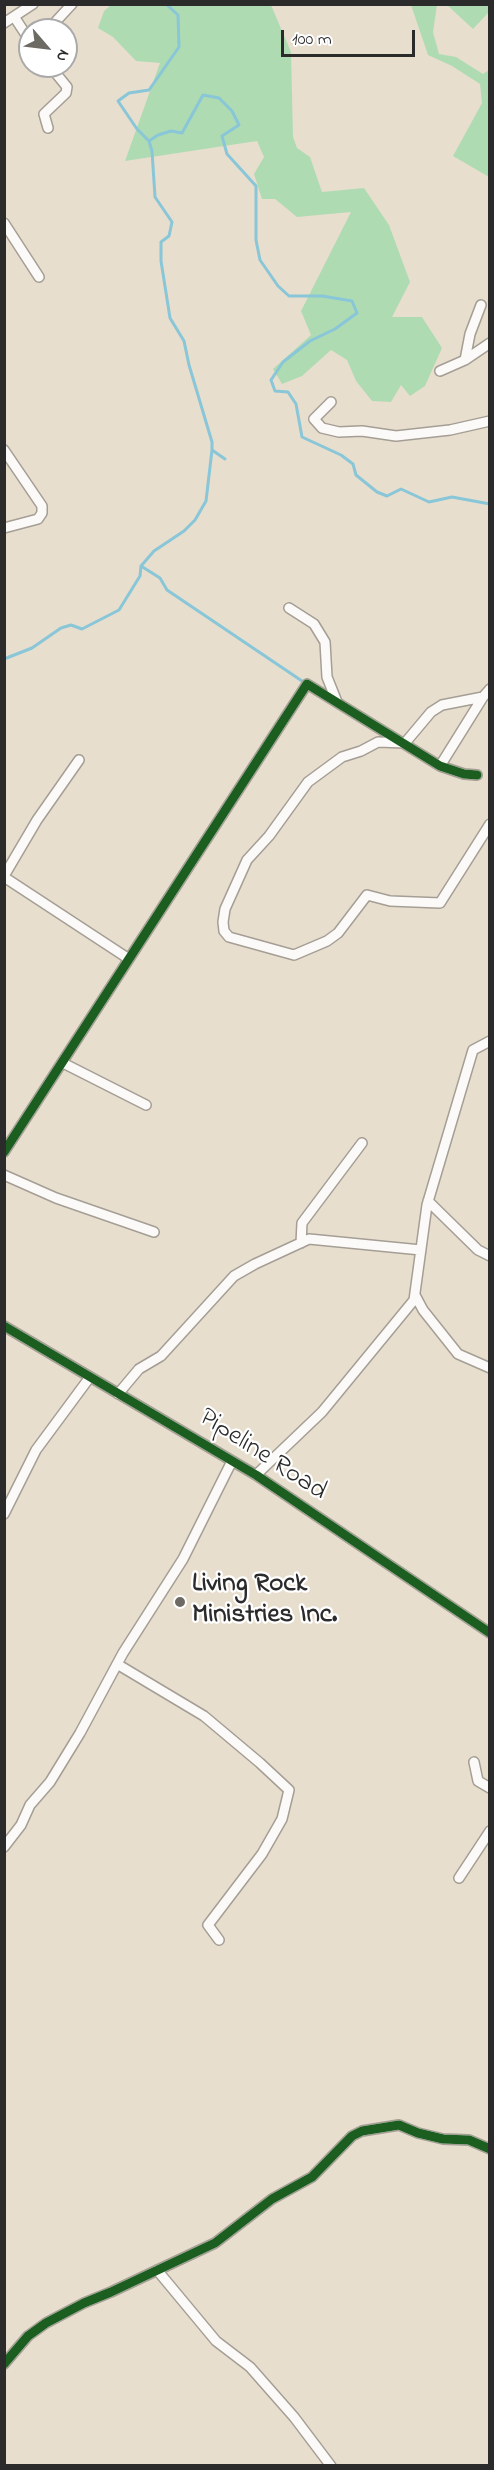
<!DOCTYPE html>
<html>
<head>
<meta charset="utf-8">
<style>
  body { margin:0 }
  #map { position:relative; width:494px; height:2470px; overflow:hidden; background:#e8dece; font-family:"Indie Flower",sans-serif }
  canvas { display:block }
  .frame { position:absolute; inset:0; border:6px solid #2b2b2b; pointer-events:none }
  .north { position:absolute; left:18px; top:18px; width:60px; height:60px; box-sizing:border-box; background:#fff; border:2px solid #aaa; border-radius:50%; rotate:118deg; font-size:16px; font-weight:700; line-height:24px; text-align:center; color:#2b2b2b }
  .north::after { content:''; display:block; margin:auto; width:21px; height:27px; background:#6d6a64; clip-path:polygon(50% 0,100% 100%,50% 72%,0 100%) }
  .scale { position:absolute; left:281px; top:30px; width:134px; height:27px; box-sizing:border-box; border:3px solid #2b2b2b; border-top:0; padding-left:8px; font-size:18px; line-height:21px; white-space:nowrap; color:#2b2b2b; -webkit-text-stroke:4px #fff; paint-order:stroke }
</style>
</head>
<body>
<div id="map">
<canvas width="494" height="2470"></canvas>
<div class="frame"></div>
<div class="north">N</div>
<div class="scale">100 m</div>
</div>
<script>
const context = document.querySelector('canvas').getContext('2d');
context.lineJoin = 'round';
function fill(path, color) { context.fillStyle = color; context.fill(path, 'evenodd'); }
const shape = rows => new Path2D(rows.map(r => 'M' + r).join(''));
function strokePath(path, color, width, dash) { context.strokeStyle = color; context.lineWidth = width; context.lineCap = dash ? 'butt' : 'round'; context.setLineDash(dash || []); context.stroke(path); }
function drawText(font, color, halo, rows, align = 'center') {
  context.font = font + ' "Indie Flower",sans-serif'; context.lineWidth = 4.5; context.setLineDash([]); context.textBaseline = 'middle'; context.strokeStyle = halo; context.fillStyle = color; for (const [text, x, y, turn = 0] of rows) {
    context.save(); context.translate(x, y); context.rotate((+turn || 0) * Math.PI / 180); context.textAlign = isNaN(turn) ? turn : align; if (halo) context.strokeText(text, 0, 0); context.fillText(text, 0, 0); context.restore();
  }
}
fill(shape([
  [111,5,271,5,291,52,293,137,297,148,310,157,322,192,364,188,389,225,410,282,392,317,422,317,442,348,425,386,410,396,401,385,391,402,372,401,356,381,347,360,331,350,302,376,282,384,273,369,311,335,301,311,351,212,297,217,275,199,262,199,254,174,264,157,257,141,125,161,160,63,136,61,113,37,98,28,104,11],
  [411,5,437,5,433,32,439,54,456,57,483,74,489,70,489,177,453,156,482,103,480,84,452,66,428,55],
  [447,5,489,5,489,12,473,29]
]), '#afdbb3');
strokePath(shape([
  [166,4,178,15,179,47,149,90,129,93,118,101,137,129,149,141,152,151,155,197,172,222,169,236,161,242,161,261,170,318,184,341,189,365,212,442,212,450,206,501,195,520,184,531,154,551,141,566,160,578,167,590,302,681],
  [149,141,158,135,171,131,182,133,203,95,219,98,232,111,239,125,222,136,227,154,256,186,256,240,260,260,278,286,289,296,322,296,352,301,357,313,335,329,310,341,283,362,271,380,275,391,288,392,296,404,302,437,341,455,353,464,356,475,377,492,387,496,401,489,429,502,452,497,490,504],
  [212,450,225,459],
  [4,659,32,648,61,628,71,625,82,629,119,610,140,576,141,566]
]), '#88c6d8', 3);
const minor = shape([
  [15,18,30,41],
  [4,23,33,4],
  [48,30,72,4],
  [48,128,44,114,66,93,67,87,50,66],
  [4,223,39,277],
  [465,360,470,334,481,305],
  [440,371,465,360,490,343],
  [331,402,314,419,322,428,339,432,362,431,396,436,450,430,490,421],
  [4,450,42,506,42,513,38,519,4,528],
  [289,608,314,624,325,642,327,677,337,702],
  [490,689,483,697,442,705,431,712,405,743,378,742,361,751,342,757,308,782,269,836,247,860,225,909,223,922,224,931,229,937,294,955,327,941,338,933,367,895,390,901,440,903,490,824],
  [440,766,483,697],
  [4,876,37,820,79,760],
  [4,877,129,959],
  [63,1063,146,1105],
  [4,1152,307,684,440,766,464,774,477,775],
  [4,1175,56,1198,154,1232],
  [428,1201,478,1250,490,1256],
  [301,1243,302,1223,362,1143],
  [415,1295,423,1310,458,1354,490,1368],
  [4,1326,256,1475,490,1633],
  [118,1394,139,1369,161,1356,234,1276,255,1264,309,1239,421,1250],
  [256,1475,322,1412,414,1300,427,1205,473,1050,490,1041],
  [4,1514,36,1450,90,1377],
  [117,1664,204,1716,260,1763,289,1790,282,1819,262,1854,208,1925,219,1940],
  [474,1762,478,1781,490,1788],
  [4,1847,21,1825,30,1805,50,1782,80,1733,123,1653,183,1559,232,1461],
  [459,1878,490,1831],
  [157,2270,216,2341,250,2367,294,2417,331,2466],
  [4,2364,28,2336,46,2323,84,2303,111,2292,215,2243,272,2199,312,2177,352,2136,362,2131,399,2125,418,2133,443,2139,469,2140,490,2149]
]);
strokePath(minor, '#a49e95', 12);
strokePath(minor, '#fcfaf8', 9);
strokePath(shape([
  [4,1152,307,684,440,766,464,774,477,775],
  [4,1326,256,1475,490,1633],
  [4,2364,28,2336,46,2323,84,2303,111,2292,215,2243,272,2199,312,2177,352,2136,362,2131,399,2125,418,2133,443,2139,469,2140,490,2149]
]), '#1b5e20', 9);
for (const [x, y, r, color] of [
  [180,1602,6,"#6d6a64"]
]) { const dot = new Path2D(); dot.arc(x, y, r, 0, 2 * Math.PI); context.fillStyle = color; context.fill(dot); strokePath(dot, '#fff', 2); }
drawText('27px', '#2b2b2b', '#fff', [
  ["Pipeline Road",262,1456,33]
]);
drawText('bold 27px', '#2b2b2b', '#fff', [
  ["Living Rock",192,1586],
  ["Ministries Inc.",192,1617]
], 'left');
</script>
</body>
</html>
